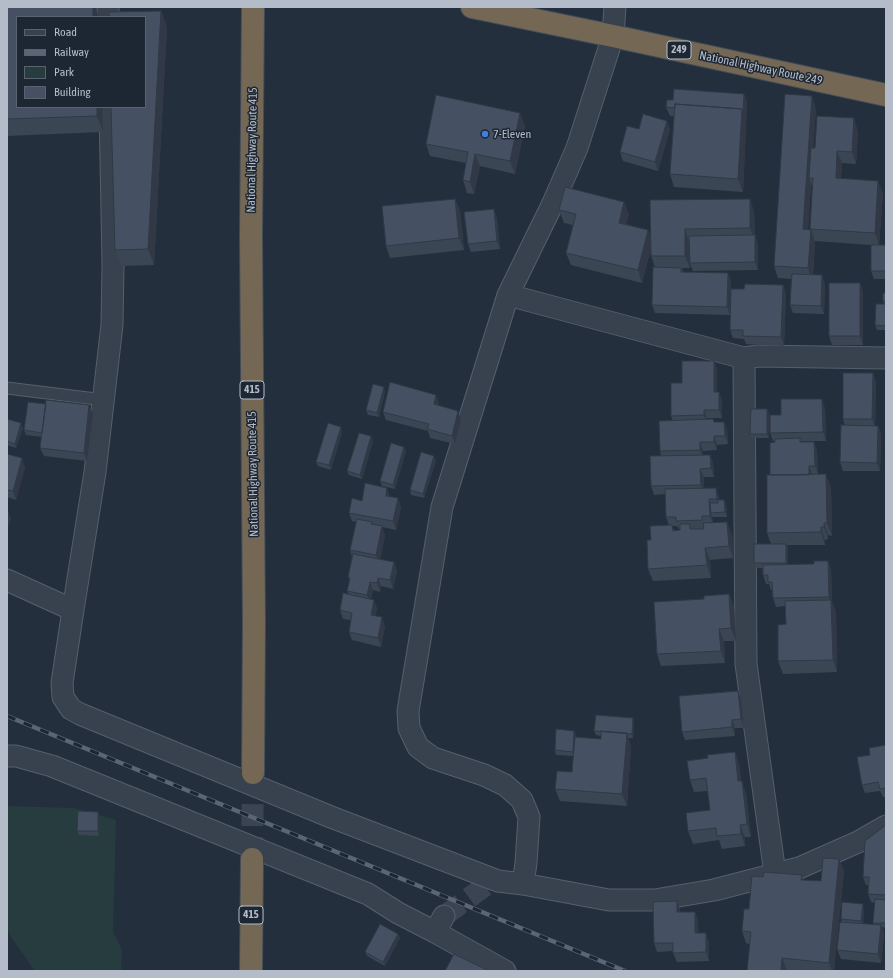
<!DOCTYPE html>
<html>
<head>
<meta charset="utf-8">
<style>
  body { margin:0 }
  #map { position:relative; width:893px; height:978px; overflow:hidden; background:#242f3e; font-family:"Asap Condensed",sans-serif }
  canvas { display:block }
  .frame { position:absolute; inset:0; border:8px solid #b4bcc9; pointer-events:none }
  .legend { position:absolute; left:16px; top:16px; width:130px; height:92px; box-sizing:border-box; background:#1d2633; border:1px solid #59626f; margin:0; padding:5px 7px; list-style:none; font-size:12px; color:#b4bcc9 }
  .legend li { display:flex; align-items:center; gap:8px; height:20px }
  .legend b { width:20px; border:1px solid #59626f }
</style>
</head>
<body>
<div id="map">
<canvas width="893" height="978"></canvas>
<div class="frame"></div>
<ul class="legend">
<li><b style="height:5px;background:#38414e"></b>Road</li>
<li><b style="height:5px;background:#5a6575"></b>Railway</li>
<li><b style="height:11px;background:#263c3f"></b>Park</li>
<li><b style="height:11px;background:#455162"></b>Building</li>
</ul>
</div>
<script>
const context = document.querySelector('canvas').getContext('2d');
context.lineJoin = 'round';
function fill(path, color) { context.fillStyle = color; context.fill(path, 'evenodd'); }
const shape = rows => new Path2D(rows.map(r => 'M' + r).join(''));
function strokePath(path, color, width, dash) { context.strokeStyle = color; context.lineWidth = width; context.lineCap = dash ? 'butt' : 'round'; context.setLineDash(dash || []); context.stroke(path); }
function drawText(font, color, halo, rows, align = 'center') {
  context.font = font + ' "Asap Condensed",sans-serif'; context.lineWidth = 3; context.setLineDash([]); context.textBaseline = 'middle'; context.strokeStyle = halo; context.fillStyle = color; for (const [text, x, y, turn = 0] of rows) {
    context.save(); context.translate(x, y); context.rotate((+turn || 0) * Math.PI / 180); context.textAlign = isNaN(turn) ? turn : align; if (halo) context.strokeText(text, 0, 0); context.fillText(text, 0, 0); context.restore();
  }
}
fill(shape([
  [8,806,74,808,116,820,113,932,122,950,121,971,35,971,11,937,7,928]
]), '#263c3f');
strokePath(shape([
  [444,916,485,886]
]), '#3a4453', 21, [21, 10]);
strokePath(shape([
  [252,859,253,773]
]), '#3a4453', 22, [22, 11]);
const lane = shape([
  [7,388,104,400]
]);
const street = shape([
  [108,7,108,17],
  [508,295,744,358,746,664,775,874],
  [744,358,758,356,886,358],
  [7,580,73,610,62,683,63,697,71,709,80,714,331,817,498,881,523,884,609,900,655,900,714,890,799,868,858,842,886,826],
  [73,610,95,472,112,325,113,265,110,107],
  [7,756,16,756,52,766,368,894,398,913,435,932,444,916],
  [523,884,526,863,529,817,522,800,505,785,484,775,433,758,418,747,409,728,408,711,442,507,508,295,553,203,577,148,613,36,615,7],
  [435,932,505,971]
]);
const highway = shape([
  [472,7,613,36,886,95],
  [253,773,254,623,251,236,253,7],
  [251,971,252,859]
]);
strokePath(lane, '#565f6c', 13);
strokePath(street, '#565f6c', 23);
strokePath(highway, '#434c59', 24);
strokePath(lane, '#38414e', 11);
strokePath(street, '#38414e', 21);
strokePath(highway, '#746855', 22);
const rail = shape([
  [7,716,625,971]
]);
strokePath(rail, '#5a6575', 4.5);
strokePath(rail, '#1d2633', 3, [9]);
fill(shape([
  [7,7,95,7,98,15,103,132,7,136],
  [161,11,167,27,154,265,121,266,115,250],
  [744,94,747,102,743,192,674,187,670,174,674,116,670,116,666,107,673,100],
  [816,108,813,148,815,148,858,131,856,164,842,163,841,178,883,193,879,245,886,245,886,279,874,279,871,271,871,245,815,241,813,275,825,284,824,314,793,313,790,305,791,279,778,278,774,266],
  [811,183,812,188,810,230,808,230],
  [525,125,515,174,480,166,474,194,467,193,463,180,466,163,430,156,426,144],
  [639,129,670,129,658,171,623,161,620,152],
  [455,199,460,211,464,250,390,258,386,246],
  [559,210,629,214,626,224,648,230,651,238,754,211,755,235,758,244,758,270,693,271,690,264,690,268,682,268,683,272,728,273,731,282,730,315,655,313,652,305,655,267,651,256,651,248,642,283,571,265,566,253,573,225,564,223],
  [497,218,500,249,471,252,468,244],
  [860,283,863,292,863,345,832,345,829,336],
  [783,285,786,294,784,346,746,344,744,339,733,338,730,330,744,289],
  [886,293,886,330,877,330,875,325,884,304,883,301],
  [717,369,717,392,719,392,722,400,722,418,707,418,707,420,713,419,714,422,724,422,727,430,728,444,717,445,717,450,703,451,703,455,710,455,713,463,714,477,704,477,704,488,719,496,719,500,726,504,727,517,712,517,713,523,732,534,733,558,710,560,711,578,653,581,648,569,651,540,669,525,666,517,666,494,654,495,651,486,661,456,660,451,673,421,671,416,682,383],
  [672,526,677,526,679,529,680,529,680,530,674,530],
  [876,382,875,426,878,426,881,435,880,471,843,471,840,462,845,426,843,419],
  [385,391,379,417,368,415,366,410],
  [439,403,438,406,461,419,455,444,430,438,428,431,386,420,383,412],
  [825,408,826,441,801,441,802,442,814,442,817,451,818,474,831,487,832,536,828,535,828,539,825,540,825,545,787,545,788,548,788,564,814,564,828,561,831,570,832,602,836,612,837,672,783,674,778,661,786,624,785,606,776,607,773,598,772,590,771,590,769,584,766,584,763,575,763,568,756,568,754,563,771,544,767,533,770,475,775,441,773,441,770,433],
  [767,409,769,414,769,438,752,438,750,434],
  [93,414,87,461,44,456,40,448,42,437,26,435,24,430],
  [7,419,23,428,16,448,7,445],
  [342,432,331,470,318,466,316,462],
  [371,436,373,441,362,479,349,475,347,471],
  [404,447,406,451,395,489,382,486,380,481],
  [7,454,25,467,16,500,7,497],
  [436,460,424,498,411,495,410,490],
  [390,496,390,497,398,498,401,507,396,530,382,527,385,535,380,560,394,562,397,571,393,589,381,586,380,592,373,590,371,599,377,608,375,616,385,626,381,647,352,640,349,632,351,620,343,619,340,610,349,594,347,591,350,581,348,577,352,557,350,550,356,522,352,521,349,513,362,501],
  [729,594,734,607,736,641,724,641,725,663,661,666,657,654,704,599],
  [738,691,741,699,744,728,735,728,735,736,685,740,682,732],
  [634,722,633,738,628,738,631,746,627,806,560,801,555,789,572,772,573,756,556,755,555,750,576,735,576,737,601,739,601,736,596,735,594,731],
  [886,745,886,797,883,797,880,791,865,793,862,785,870,755],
  [735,752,739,764,741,781,746,793,751,837,745,837,745,846,722,849,719,840,693,844,688,831,710,810,708,791,694,792,690,780,708,758],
  [100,816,99,836,79,835,77,831],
  [886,825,886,928,882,927,884,934,881,963,841,959,837,950,842,922,841,919,864,908,863,924,874,925,873,923,875,903,871,902,868,894,868,885,866,885,863,877],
  [839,859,844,871,834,971,795,971,787,970,749,944,746,943,742,931,749,909,763,877,802,875,803,880,821,881],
  [677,901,680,910,680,912,695,912,698,920,698,933,709,942,709,961,677,962,673,953,673,951,657,952,654,943],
  [398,934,400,938,385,966,367,956,365,952]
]), '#3b4654');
fill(shape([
  [93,7,95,7,98,15,98,17,93,17],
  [161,11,167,27,154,265,148,249],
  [744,94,747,102,743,192,738,179,742,109],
  [812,96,816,108,811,178,809,178,811,183,807,242,803,229],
  [97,107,102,107,103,132,97,116],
  [520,113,525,125,515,174,510,161],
  [854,118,858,131,856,164,852,152],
  [667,121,670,129,658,171,655,162],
  [837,151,842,163,840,190,836,178],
  [475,154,480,166,474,194,470,182],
  [878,181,883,193,879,245,875,233],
  [455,199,460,211,464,250,459,238],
  [750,199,754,211,755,241,750,228],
  [624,202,629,214,623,235,619,223],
  [494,209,497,218,500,249,497,241],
  [685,229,689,242,690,268,685,256],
  [648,230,652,242,642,283,638,270],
  [811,230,815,242,812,281,808,268],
  [755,235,758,244,758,270,755,262],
  [728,273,731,282,730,315,727,307],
  [822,275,825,284,824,314,821,306],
  [860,283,863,292,863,345,860,336],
  [783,285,786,294,784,346,781,337],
  [714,361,717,369,717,400,714,392],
  [873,373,876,382,875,428,872,419],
  [384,387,385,391,379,417,377,413],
  [719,392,722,400,722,418,719,410],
  [436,395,439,403,437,413,434,404],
  [822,399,825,408,826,441,823,432],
  [89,405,93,414,87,461,84,453],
  [767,409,769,414,769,438,767,434],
  [704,410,707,418,707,424,704,415],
  [458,411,461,419,455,444,452,436],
  [724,422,727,430,728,444,725,436],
  [21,423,23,428,16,448,15,444],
  [878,426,881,435,880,471,877,463],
  [341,427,342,432,331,470,329,465],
  [371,436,373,441,362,479,360,475],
  [714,436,717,445,717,450,714,442],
  [700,442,703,451,703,458,700,450],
  [814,442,817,451,818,474,815,466],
  [404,447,406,451,395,489,393,485],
  [710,455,713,463,714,477,711,468],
  [434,456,436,460,424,498,423,494],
  [22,458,25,467,16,500,13,491],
  [809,466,812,475,809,475],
  [700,469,704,477,704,493,701,485],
  [826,474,831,487,832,536,827,523],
  [387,488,390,496,389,504,386,496],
  [716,488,719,496,720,507,717,499],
  [398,498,401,507,396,530,393,521],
  [709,499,712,508,711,513,712,517,713,524,710,516],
  [724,500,726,504,727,517,725,512],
  [8,510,11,519,7,529,7,513],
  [727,522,732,534,733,558,729,546],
  [824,523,828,535,828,539,824,527],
  [382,526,385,535,379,564,376,555],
  [821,527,825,540,825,545,821,532],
  [786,544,788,548,788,568,786,563],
  [705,548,710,560,711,578,707,565],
  [828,561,831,570,832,602,836,612,837,672,833,660,831,604,829,597],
  [394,562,397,571,393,589,390,580],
  [378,578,381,586,380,592,377,583],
  [370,582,373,590,370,604,367,595],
  [729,594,734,607,736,641,731,628],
  [374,600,377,608,374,623,371,615],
  [382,617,385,626,381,647,378,638],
  [719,629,724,641,725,663,721,651],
  [738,691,741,699,744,728,741,719],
  [633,718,634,722,633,738,632,734],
  [732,720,735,728,735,736,732,727],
  [574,731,576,735,574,756,573,752],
  [627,733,631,746,627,806,622,794],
  [735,752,739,764,743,794,738,781],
  [742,781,746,793,751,837,747,824],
  [98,812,100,816,99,836,98,831],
  [740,825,745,837,745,846,741,834],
  [839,859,844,871,834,971,832,971,829,963],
  [677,901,680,910,680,921,677,912],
  [863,904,864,908,863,925,861,921],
  [695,912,698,920,699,942,695,933],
  [881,925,884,934,881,963,878,954],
  [706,933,709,942,709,961,706,952],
  [398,934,400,938,385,966,383,962],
  [782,958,787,970,787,971,781,971]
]), '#303945');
const building = shape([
  [7,7,93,7,93,17,17,17,17,107,97,107,97,116,7,119,7,7],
  [161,11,148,249,115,250,111,107,145,107,145,17,109,17,109,12,161,11],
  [674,89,744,94,743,113,742,109,675,104,675,108,666,107,667,100,673,100,674,89],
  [785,94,812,96,803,229,811,230,808,268,774,266,785,94],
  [436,95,520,113,510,161,475,154,470,182,463,180,468,152,426,144,436,95],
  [675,104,742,109,738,179,670,174,675,104],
  [643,114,667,121,655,162,620,152,627,126,639,129,643,114],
  [817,116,854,118,852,152,837,151,836,178,878,181,875,233,810,229,813,178,809,178,811,148,815,148,817,116],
  [565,187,624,202,619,223,648,230,638,270,566,253,576,214,559,210,565,187],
  [455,199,459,238,386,246,382,206,455,199],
  [750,199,750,228,685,229,685,256,651,256,650,200,750,199],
  [494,209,497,241,468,244,464,212,494,209],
  [755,235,755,262,690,263,689,236,755,235],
  [871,245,886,245,886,271,871,271,871,245],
  [653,267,681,268,681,272,728,273,727,307,652,305,653,267],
  [792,274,822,275,821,306,790,305,792,274],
  [829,283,860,283,860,336,829,336,829,283],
  [745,284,783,285,781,337,743,336,743,330,730,330,731,289,744,289,745,284],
  [883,293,886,293,886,301,883,301,883,293],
  [876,304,886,304,886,326,875,325,876,304],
  [682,361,714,361,714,392,719,392,719,410,704,410,704,415,671,416,671,383,682,383,682,361],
  [843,373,873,373,872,419,843,419,843,373],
  [390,382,436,395,434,404,458,411,452,436,427,429,429,424,383,412,390,382],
  [373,384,384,387,377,413,366,410,373,384],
  [781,399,822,399,823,432,770,433,770,415,781,415,781,399],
  [46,400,89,405,84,453,40,448,46,400],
  [28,402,46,404,42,433,24,430,28,402],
  [751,409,767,409,767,434,750,434,751,409],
  [7,419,21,423,15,444,7,441,7,419],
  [713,419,714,422,724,422,725,436,714,436,714,442,700,442,700,450,660,451,659,421,713,419],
  [328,423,341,427,329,465,316,462,328,423],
  [841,425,878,426,877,463,840,462,841,425],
  [359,433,371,436,360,475,347,471,359,433],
  [800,438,800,442,814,442,815,466,809,466,809,475,770,475,770,443,775,442,775,439,800,438],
  [391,443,404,447,393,485,380,481,391,443],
  [421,452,434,456,423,494,410,490,421,452],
  [7,454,22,458,13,491,7,490,7,454],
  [710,455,711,468,700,469,701,485,651,486,650,456,710,455],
  [826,474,827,523,824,523,824,527,821,527,821,532,767,533,767,475,826,474],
  [365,483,387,488,386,496,398,498,393,521,349,513,352,498,362,501,365,483],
  [716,488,717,499,709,499,710,516,702,516,702,520,676,521,676,517,666,517,665,489,716,488],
  [718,500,724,500,725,512,711,513,710,503,718,503,718,500],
  [357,519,372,522,371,524,382,526,376,555,350,550,357,519],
  [727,522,729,546,705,548,707,565,648,569,647,540,651,540,650,526,672,525,673,531,680,530,680,524,690,524,690,529,704,529,703,523,727,522],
  [754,544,786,544,786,563,754,563,754,544],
  [353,554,394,562,390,580,378,578,377,583,370,582,367,595,347,591,350,578,348,577,353,554],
  [814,561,828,561,829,597,773,598,772,582,768,582,768,575,763,575,763,565,814,564,814,561],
  [343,593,374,600,371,615,382,617,378,638,349,632,352,613,340,610,343,593],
  [729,594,731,628,719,629,721,651,657,654,654,602,704,599,704,596,729,594],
  [831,600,833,660,778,661,778,625,786,624,785,601,831,600],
  [738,691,741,719,732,720,732,727,682,732,679,696,738,691],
  [596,715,633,718,632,734,594,731,596,715],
  [556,729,574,731,573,752,555,750,556,729],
  [601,731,627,733,622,794,555,789,557,771,572,772,575,737,601,739,601,731],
  [886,745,886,788,880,789,878,782,862,785,857,757,870,755,869,748,886,745],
  [735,752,738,781,742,781,747,824,740,825,741,834,717,836,716,828,688,831,686,813,710,810,706,778,690,780,687,761,708,758,707,755,735,752],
  [78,811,98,812,98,831,77,831,78,811],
  [886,825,886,895,868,894,869,877,863,877,865,841,886,825],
  [823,858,839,859,829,963,782,958,781,971,747,971,751,932,742,931,744,909,749,909,752,876,763,877,764,872,802,875,801,880,821,881,823,858],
  [875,899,886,900,886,923,873,923,875,899],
  [677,901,677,912,695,912,695,933,706,933,706,952,673,953,673,943,654,943,653,902,677,901],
  [842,902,863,904,861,921,841,919,842,902],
  [840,922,881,925,878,954,837,950,840,922],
  [380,924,398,934,383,962,365,952,380,924],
  [454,954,489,971,445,971,454,954]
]);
fill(building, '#455162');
strokePath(building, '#303945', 1);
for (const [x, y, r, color] of [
  [485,134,4,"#3f7fe0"]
]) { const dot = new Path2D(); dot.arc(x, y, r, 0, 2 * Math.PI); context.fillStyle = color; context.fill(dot); strokePath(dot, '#1d2633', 1.5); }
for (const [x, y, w] of [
  [679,50,24],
  [252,390,24],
  [251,915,24]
]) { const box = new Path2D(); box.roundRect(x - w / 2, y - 9, w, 18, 3); context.fillStyle = '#1d2633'; context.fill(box); strokePath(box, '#b4bcc9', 1); }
drawText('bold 11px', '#b4bcc9', null, [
  ["249",679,50],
  ["415",252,390],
  ["415",251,915]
]);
drawText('12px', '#b4bcc9', '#1d2633', [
  ["National Highway Route 249",761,68,12],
  ["National Highway Route 415",252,150,-89],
  ["National Highway Route 415",253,474,-91]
]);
drawText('12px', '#b4bcc9', '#1d2633', [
  ["7-Eleven",493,134]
], 'left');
</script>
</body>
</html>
